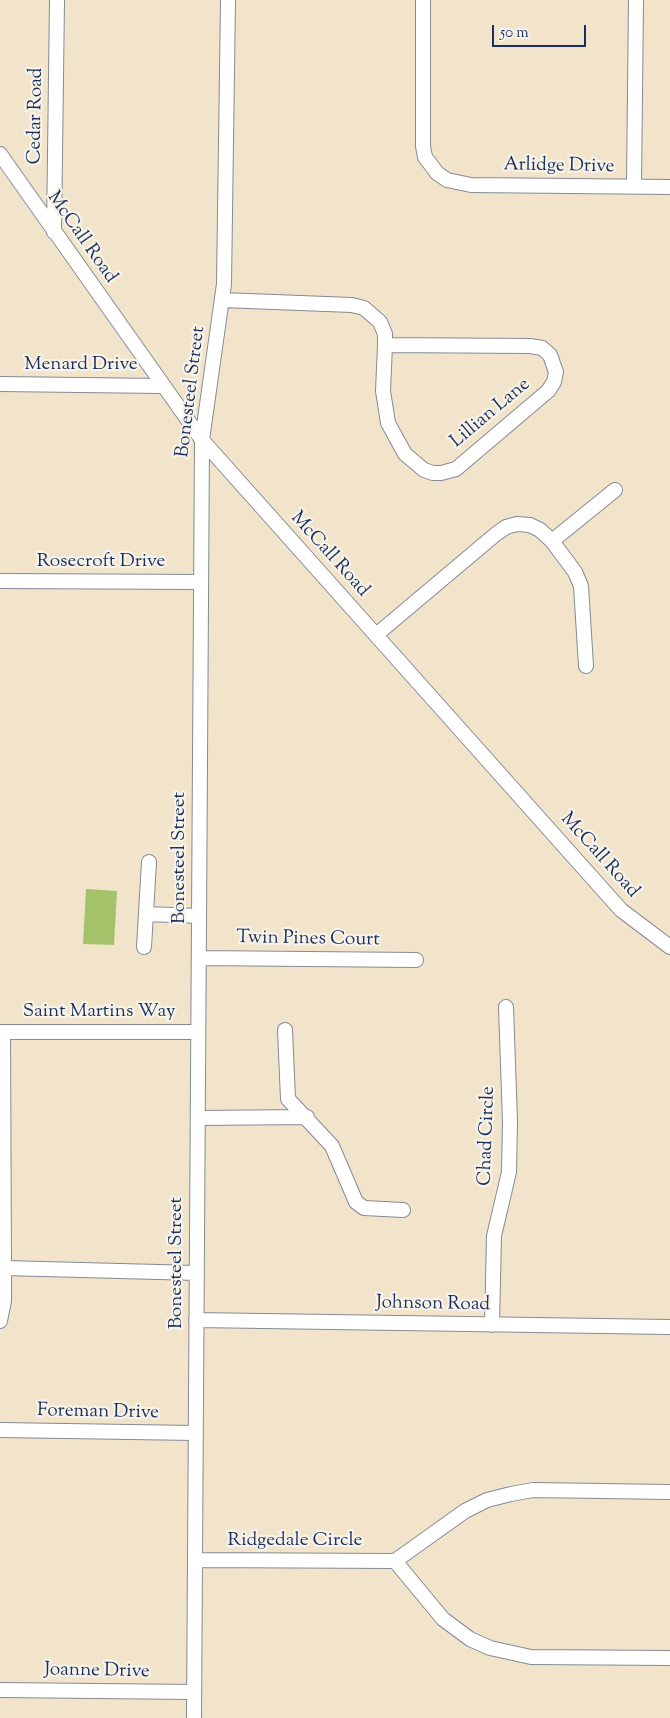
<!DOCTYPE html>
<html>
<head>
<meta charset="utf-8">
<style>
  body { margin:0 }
  #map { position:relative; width:670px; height:1718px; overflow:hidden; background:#f1e4ca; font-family:"Sorts Mill Goudy",serif }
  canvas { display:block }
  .scale { position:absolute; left:492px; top:25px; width:94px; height:22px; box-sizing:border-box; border:2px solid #1b2f5e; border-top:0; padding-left:6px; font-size:15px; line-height:18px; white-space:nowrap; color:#1b2f5e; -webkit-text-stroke:4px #f7f3e8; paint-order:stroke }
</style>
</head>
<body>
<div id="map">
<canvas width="670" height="1718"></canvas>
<div class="scale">50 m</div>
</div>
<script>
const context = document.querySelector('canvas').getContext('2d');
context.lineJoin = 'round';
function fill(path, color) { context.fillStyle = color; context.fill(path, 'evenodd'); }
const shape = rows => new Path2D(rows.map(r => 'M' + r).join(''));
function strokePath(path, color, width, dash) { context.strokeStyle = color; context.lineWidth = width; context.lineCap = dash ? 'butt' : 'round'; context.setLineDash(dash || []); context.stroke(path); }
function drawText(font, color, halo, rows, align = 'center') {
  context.font = font + ' "Sorts Mill Goudy",serif'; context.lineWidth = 4.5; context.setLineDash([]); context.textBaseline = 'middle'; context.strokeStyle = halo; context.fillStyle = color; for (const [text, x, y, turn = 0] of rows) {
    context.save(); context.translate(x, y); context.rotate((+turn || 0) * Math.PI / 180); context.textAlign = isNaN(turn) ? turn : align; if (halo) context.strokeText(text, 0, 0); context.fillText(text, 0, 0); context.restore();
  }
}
fill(shape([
  [86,889,117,891,114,945,83,944]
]), '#a4c26a');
const minor = shape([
  [423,0,423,146,425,157,437,173,447,180,471,185,670,187],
  [0,154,202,440,621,910,670,947],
  [634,186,636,0],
  [54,232,57,0],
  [222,300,352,305,364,308,380,322,385,334,385,345],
  [385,345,530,346,542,348,550,355,556,372,554,382,548,391,456,469,441,473,433,473,424,470,405,454,388,423,383,391,385,345],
  [0,384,162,386],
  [552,541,615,490],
  [0,581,201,582],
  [376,635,496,534,506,527,517,524,530,525,540,530,552,541,575,572,581,586,586,666],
  [146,914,199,916],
  [144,947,149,862],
  [199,958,416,960],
  [285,1030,288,1099,332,1146,356,1202,364,1208,403,1210],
  [0,1032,198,1032],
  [198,1118,307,1117],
  [4,1268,197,1273],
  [196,1320,670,1327],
  [0,1321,4,1301,4,1268,3,1032],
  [492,1325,494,1236,509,1172,510,1122,506,1007],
  [0,1430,196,1433],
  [195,1560,395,1561,443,1619,470,1639,490,1648,531,1657,670,1658],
  [395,1561,465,1511,487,1500,511,1494,533,1490,670,1492],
  [0,1690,194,1692],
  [194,1718,202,440,224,284,228,0]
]);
strokePath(minor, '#868a94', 16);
strokePath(minor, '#fff', 14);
drawText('19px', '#1b2f5e', '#f7f3e8', [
  ["Cedar Road",37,116,-89],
  ["Arlidge Drive",559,167,1],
  ["McCall Road",81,238,55],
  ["Menard Drive",81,366],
  ["Bonesteel Street",192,392,-83],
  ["Lillian Lane",491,414,-40],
  ["McCall Road",329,555,48],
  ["Rosecroft Drive",101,563],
  ["McCall Road",599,856,48],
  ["Bonesteel Street",181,858,-90],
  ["Twin Pines Court",308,940,1],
  ["Saint Martins Way",99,1013],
  ["Chad Circle",488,1136,-88],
  ["Bonesteel Street",178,1263,-90],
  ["Johnson Road",433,1305,1],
  ["Foreman Drive",98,1413,1],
  ["Ridgedale Circle",295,1542],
  ["Joanne Drive",97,1672,1]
]);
</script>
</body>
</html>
